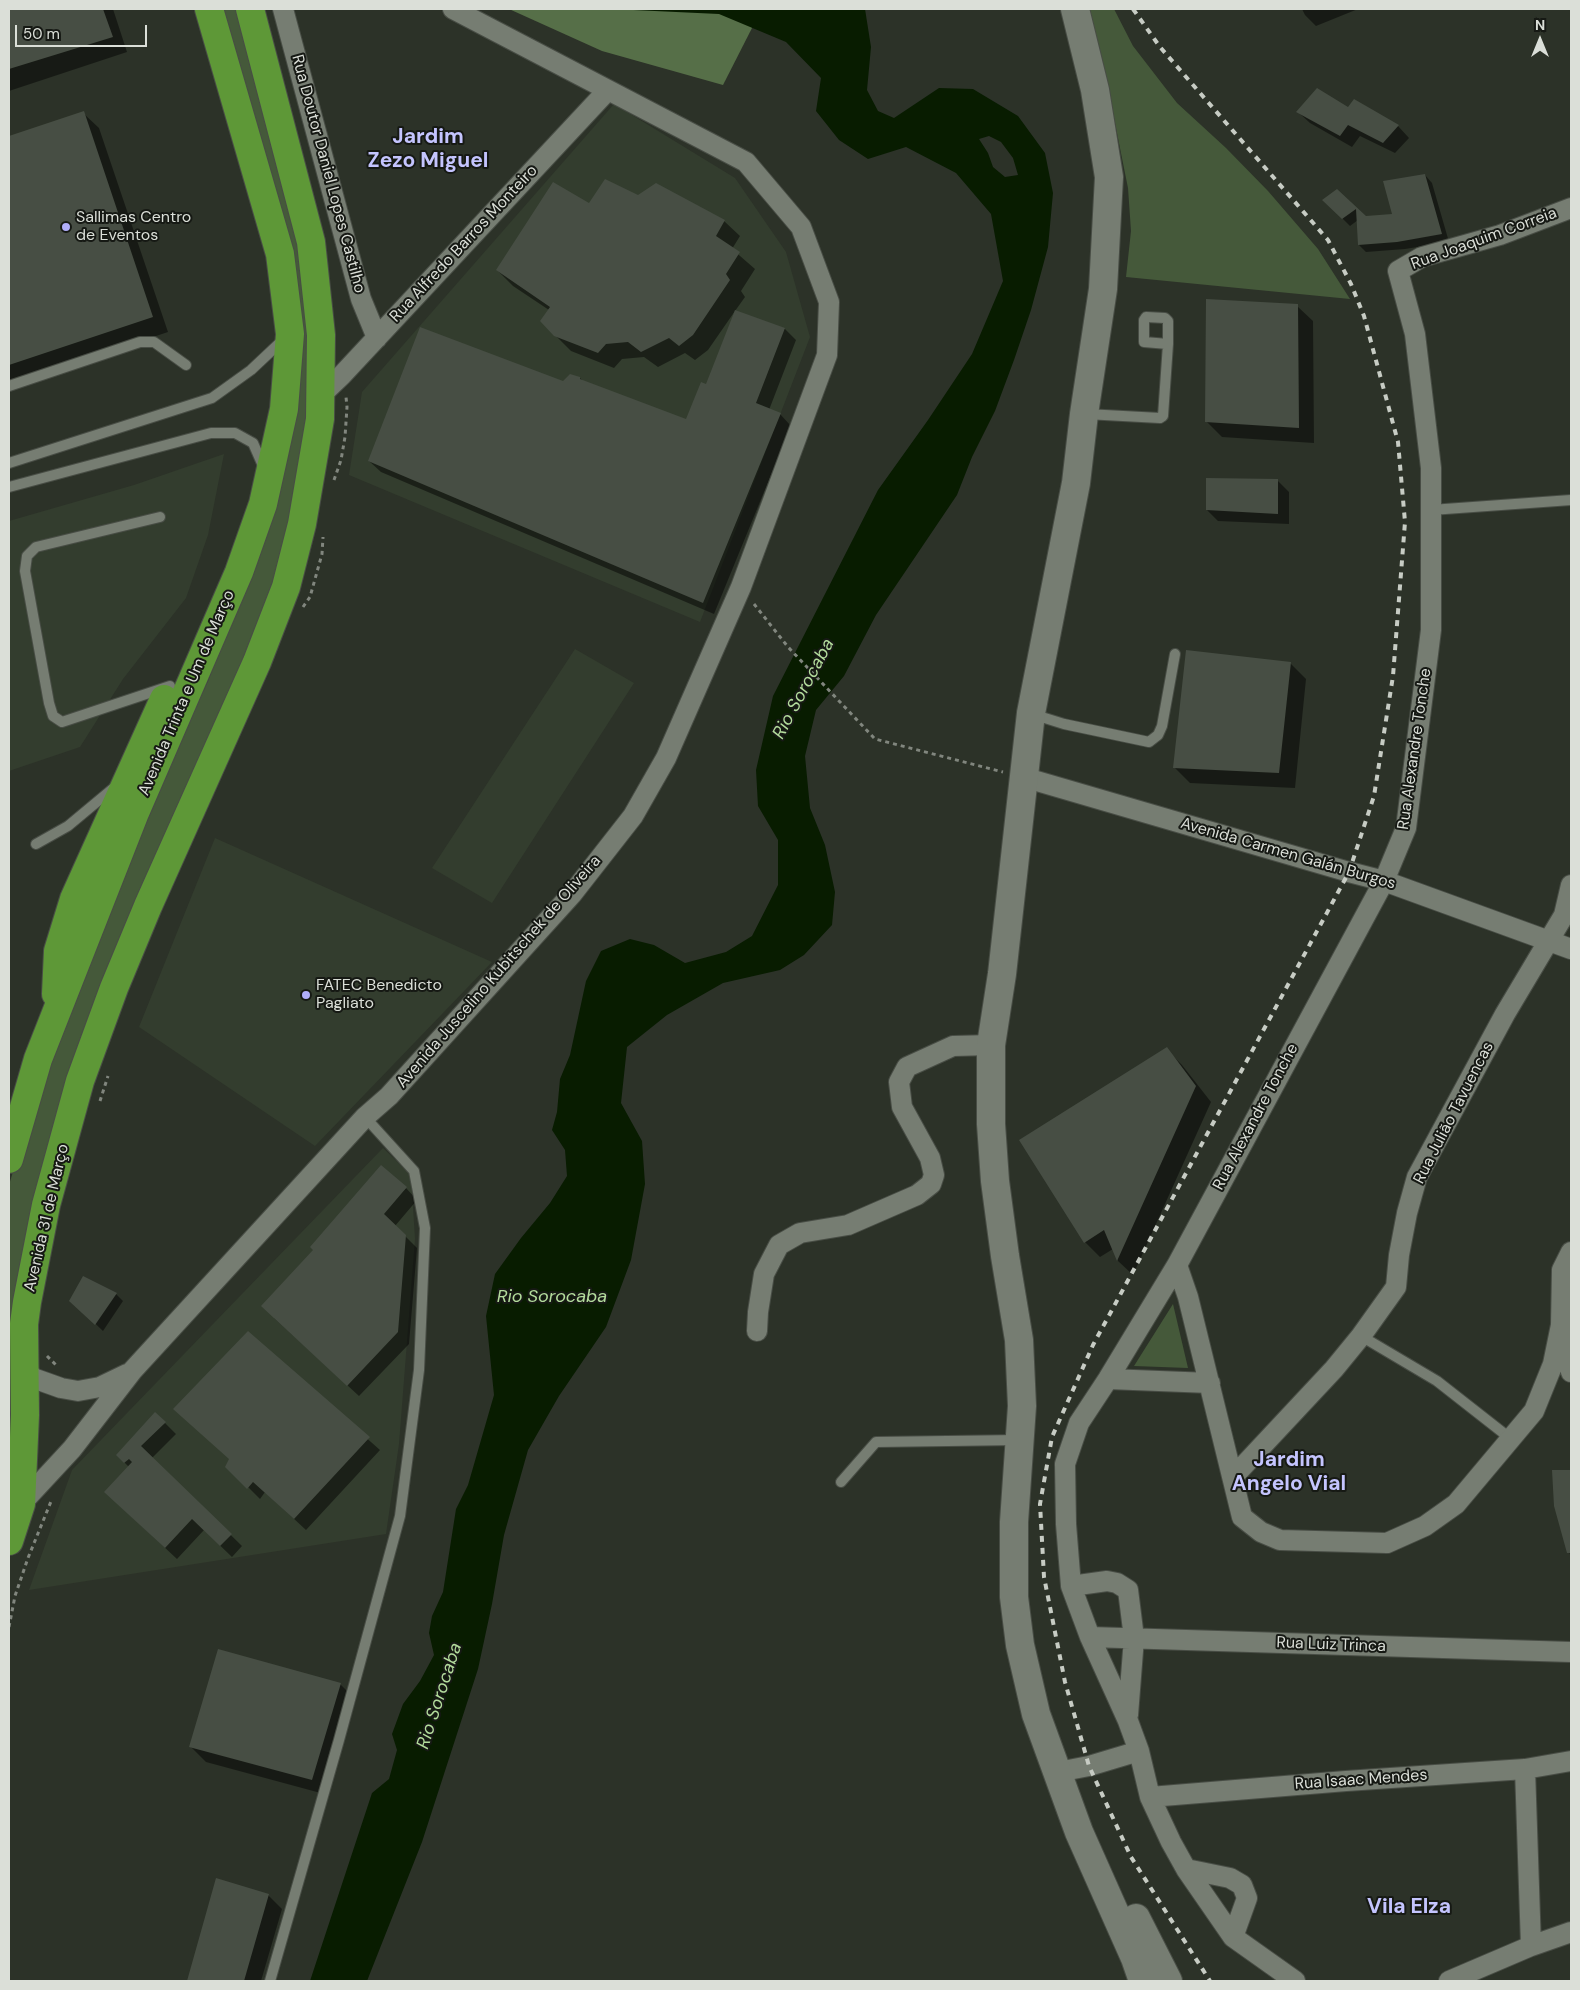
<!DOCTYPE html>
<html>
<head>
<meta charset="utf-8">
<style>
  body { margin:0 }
  #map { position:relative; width:1580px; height:1990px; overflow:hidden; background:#2c3228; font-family:"DM Sans",sans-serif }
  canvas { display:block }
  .frame { position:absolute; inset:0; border:10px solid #dbdfd8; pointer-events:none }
  .north { position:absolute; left:1515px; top:15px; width:50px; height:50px; -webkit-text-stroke:4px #161914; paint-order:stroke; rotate:0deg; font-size:14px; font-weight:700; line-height:20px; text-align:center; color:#dbdfd8 }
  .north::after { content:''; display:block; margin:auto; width:18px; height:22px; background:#dbdfd8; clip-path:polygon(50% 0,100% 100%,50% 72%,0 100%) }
  .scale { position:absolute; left:15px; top:25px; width:132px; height:22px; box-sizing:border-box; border:2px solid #dbdfd8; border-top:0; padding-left:6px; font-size:15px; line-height:18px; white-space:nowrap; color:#dbdfd8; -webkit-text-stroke:4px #161914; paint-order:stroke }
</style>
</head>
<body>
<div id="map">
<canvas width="1580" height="1990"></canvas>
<div class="frame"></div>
<div class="north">N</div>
<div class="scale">50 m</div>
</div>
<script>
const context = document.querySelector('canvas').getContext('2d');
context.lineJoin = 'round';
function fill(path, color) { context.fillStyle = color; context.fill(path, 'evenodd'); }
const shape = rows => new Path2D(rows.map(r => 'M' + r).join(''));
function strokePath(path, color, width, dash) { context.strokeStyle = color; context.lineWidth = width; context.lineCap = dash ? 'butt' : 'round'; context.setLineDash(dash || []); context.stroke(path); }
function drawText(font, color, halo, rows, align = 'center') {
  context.font = font + ' "DM Sans",sans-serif'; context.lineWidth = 4; context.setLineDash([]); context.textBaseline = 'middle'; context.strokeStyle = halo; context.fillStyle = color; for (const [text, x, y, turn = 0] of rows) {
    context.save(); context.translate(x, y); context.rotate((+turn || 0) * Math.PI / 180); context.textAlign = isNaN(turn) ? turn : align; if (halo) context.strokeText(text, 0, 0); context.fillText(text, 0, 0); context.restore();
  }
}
fill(shape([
  [614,104,735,178,786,252,810,337,700,622,349,475,362,392],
  [224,454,208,535,186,598,123,679,80,747,9,771,9,521,134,485],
  [575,649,634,683,492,903,432,868],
  [215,838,492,962,315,1146,139,1027],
  [383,1148,411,1175,415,1239,399,1444,386,1534,29,1590,72,1470]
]), '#333d2e');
fill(shape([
  [221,9,241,9,301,240,310,305,306,456,276,585,139,898,15,1332,9,1328,9,1185,39,1085,168,765,208,681,240,600,296,390],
  [1082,9,1114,9,1133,46,1177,103,1226,148,1268,191,1318,249,1350,299,1126,277,1131,231,1128,188,1113,113],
  [1173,1304,1188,1368,1134,1366],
  [9,1374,13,1419,9,1479]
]), '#45593a');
fill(shape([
  [509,9,748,9,752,28,723,85,602,51]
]), '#566f48');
fill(shape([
  [612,9,865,9,871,47,867,90,878,111,894,118,939,88,973,89,1018,116,1045,153,1053,193,1048,247,1031,310,1014,360,995,411,972,457,957,495,876,615,844,676,816,710,805,756,810,808,825,845,835,892,832,925,804,955,780,970,723,983,667,1015,627,1047,621,1103,642,1141,645,1184,631,1260,606,1327,559,1396,528,1450,504,1535,492,1604,478,1669,422,1842,367,1981,310,1981,372,1793,389,1779,397,1750,392,1734,403,1704,420,1681,434,1655,429,1633,432,1616,443,1592,456,1509,468,1485,494,1395,486,1316,495,1274,521,1238,550,1203,567,1176,565,1150,552,1130,557,1112,560,1079,570,1055,586,981,601,951,630,939,654,945,685,963,726,952,752,936,778,885,778,840,758,806,756,770,773,696,878,490,928,420,972,354,1003,281,991,214,956,173,906,147,868,159,839,140,816,111,821,78,786,42,719,14],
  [989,136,1001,142,1013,158,1018,175,1005,177,993,167,988,153,979,139]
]), '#081c00');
fill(shape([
  [9,9,113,9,127,52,9,91],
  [1302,9,1358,9,1316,26,1305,15],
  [1355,100,1398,126,1409,138,1395,153,1360,136,1352,147,1310,123,1298,112,1348,108],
  [83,113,99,128,168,332,9,385,9,138],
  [1425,175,1432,183,1449,242,1405,249,1366,252,1359,245,1358,220,1350,226,1324,200,1337,191,1365,218,1393,215],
  [638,196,724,221,740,236,732,249,755,269,741,291,745,297,735,311,785,329,796,340,769,410,780,414,791,426,714,614,381,472,369,461,564,383,580,378,583,381,687,421,707,386,735,311,708,350,695,360,685,353,658,367,644,357,622,359,614,368,571,351,541,321,549,310,513,286,497,270,590,204],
  [1297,306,1313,321,1314,443,1222,437,1206,421],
  [1277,480,1289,492,1289,524,1218,521,1207,510],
  [1290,663,1306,679,1295,788,1190,783,1174,767],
  [1166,1049,1182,1065,1211,1102,1133,1275,1118,1261,1113,1249,1100,1257,1085,1242],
  [406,1188,417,1200,395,1226,417,1248,409,1344,359,1396,274,1318],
  [116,1294,123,1301,103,1331,79,1308],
  [248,1333,380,1450,306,1530,265,1492,260,1499,227,1466,230,1460],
  [165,1423,176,1434,152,1458,242,1546,232,1557,204,1530,177,1559,117,1503,129,1467,117,1455],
  [1571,1471,1571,1558,1555,1506,1553,1472],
  [340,1684,356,1700,328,1795,206,1762,190,1746],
  [217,1880,268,1895,282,1909,261,1981,188,1981]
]), '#0007');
fill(shape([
  [9,9,103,9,113,37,9,69],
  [1317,88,1348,107,1354,99,1399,125,1383,143,1348,125,1340,136,1296,112],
  [84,111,153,317,9,365,9,136],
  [1425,174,1442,234,1397,242,1358,245,1356,209,1342,219,1322,200,1337,189,1366,216,1392,214,1383,181],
  [605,179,638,195,656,183,725,220,716,236,740,252,726,274,730,280,693,335,679,346,669,338,641,352,628,342,606,344,598,353,554,336,540,321,550,307,496,270,553,182,589,203],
  [1206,299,1298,304,1299,428,1205,422],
  [735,310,785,328,756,403,781,413,703,603,368,461,420,327,563,381,570,374,580,377,580,379,686,419,701,382,706,384],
  [1206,478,1278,479,1278,514,1206,510],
  [1186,650,1291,662,1279,773,1173,768],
  [1167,1047,1196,1086,1117,1261,1104,1230,1084,1243,1019,1140],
  [381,1165,407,1187,384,1214,406,1235,398,1332,347,1386,261,1306,313,1250,310,1247],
  [83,1276,117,1293,95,1325,69,1301],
  [248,1331,370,1437,294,1519,253,1482,247,1489,225,1467,229,1459,173,1409],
  [155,1412,166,1422,141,1446,232,1534,220,1546,192,1519,165,1548,104,1492,132,1462,129,1459,124,1463,116,1455],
  [1552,1470,1571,1470,1571,1553,1567,1553,1554,1506],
  [218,1649,341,1683,312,1780,189,1747],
  [216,1878,269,1894,244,1981,187,1981]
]), '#474e44');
const lane = shape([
  [9,386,140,342,154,342,186,365],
  [1086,414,1160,418,1163,416,1168,344,1168,321,1165,318,1146,317,1144,320,1144,342,1168,344],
  [9,463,212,398,251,370,285,338],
  [9,487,211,433,235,433,253,443,264,468],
  [1431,510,1571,500],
  [160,517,36,547,27,556,25,571,49,703,53,716,62,722,170,686],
  [1032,714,1064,724,1149,742,1158,735,1162,726,1175,654],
  [36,844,68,826,116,786],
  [1361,1336,1437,1381,1511,1439],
  [841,1482,876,1442,1018,1440],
  [270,1981,339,1740,400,1516,419,1370,425,1228,414,1171,365,1117]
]);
const street = shape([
  [283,9,361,299,377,338],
  [320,396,342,375,607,91],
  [1023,777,1349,872,1384,881,1571,949],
  [1177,1265,1188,1297,1242,1517,1261,1532,1280,1540,1387,1543,1425,1526,1456,1504,1534,1411,1553,1364,1561,1325,1562,1270,1571,1252],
  [757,1331,758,1312,764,1274,779,1245,800,1233,848,1225,917,1195,931,1184,934,1175,930,1158,902,1107,899,1082,907,1067,953,1046,991,1045],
  [1563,1335,1571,1372],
  [24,1366,33,1378,61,1388,78,1391,100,1387,127,1374],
  [1108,1379,1210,1383],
  [1233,1477,1334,1369,1361,1336,1396,1287,1399,1255,1407,1213,1417,1177,1505,1014,1564,915,1571,885],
  [21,1504,72,1449,133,1370,365,1117,389,1096,572,894,633,816,666,758,741,587,827,355,829,302,801,227,746,162,453,9],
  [1071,1586,1107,1581,1117,1583,1128,1590,1134,1638,1128,1715],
  [1090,1637,1571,1652],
  [1525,1769,1531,1946],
  [1058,1772,1089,1766,1139,1751],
  [1150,1797,1346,1781,1525,1769,1571,1761],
  [1186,1869,1230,1878,1242,1885,1247,1898,1233,1937],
  [1295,1981,1233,1937,1186,1869,1171,1842,1150,1797,1139,1751,1128,1721,1090,1637,1071,1586,1066,1524,1065,1464,1079,1423,1108,1379,1177,1265,1384,881,1406,828,1431,630,1431,468,1415,334,1398,271,1422,257,1500,235,1571,208],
  [1449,1981,1531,1946,1571,1932]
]);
const secondary = shape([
  [1075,9,1095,90,1109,177,1103,289,1084,414,1076,483,1031,713,1002,974,991,1045,991,1124,995,1181,1005,1256,1019,1340,1022,1406,1014,1522,1014,1597,1020,1645,1036,1714,1079,1832,1135,1958,1143,1981],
  [1136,1918,1168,1981]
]);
const highway = shape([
  [56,994,58,951,74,899,164,699],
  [9,1159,38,1059,134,815,239,572,263,504,284,409,290,334,280,254,209,9],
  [9,1541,21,1504,25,1415,24,1324,27,1302,46,1205,80,1081,114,988,148,906,257,662,286,587,302,524,320,419,321,335,311,242,250,9]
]);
strokePath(lane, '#484d45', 12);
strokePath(street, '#484d45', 22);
strokePath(secondary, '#484d45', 30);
strokePath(highway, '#484d45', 30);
strokePath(shape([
  [334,480,341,460,345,437,347,407,346,397],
  [754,604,788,647,875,739,1003,772],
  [303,607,310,597,322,554,323,537],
  [100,1101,108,1076],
  [47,1356,57,1366],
  [9,1627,15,1596,28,1558,52,1499]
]), '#81867e', 3, [4, 4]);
strokePath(lane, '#767d72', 10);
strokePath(street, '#767d72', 20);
strokePath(secondary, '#767d72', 28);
strokePath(highway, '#5e9837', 28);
strokePath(shape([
  [1133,9,1160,47,1328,240,1351,284,1364,316,1398,442,1405,522,1393,676,1374,796,1349,872,1093,1345,1052,1437,1040,1504,1044,1577,1065,1682,1089,1766,1131,1857,1210,1981]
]), '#c7ccc4', 4, [6, 6]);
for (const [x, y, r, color] of [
  [66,227,5,"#b0aefa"],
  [306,995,5,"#b0aefa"]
]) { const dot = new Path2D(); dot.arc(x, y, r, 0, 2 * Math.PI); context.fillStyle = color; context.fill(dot); strokePath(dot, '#161914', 2); }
drawText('16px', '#dbdfd8', '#161914', [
  ["Rua Doutor Daniel Lopes Castilho",328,174,75],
  ["Rua Joaquim Correia",1484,239,-20],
  ["Rua Alfredo Barros Monteiro",464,244,-47],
  ["Avenida Trinta e Um de Março",187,693,-67],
  ["Rua Alexandre Tonche",1415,749,-82],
  ["Avenida Carmen Galán Burgos",1288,854,16],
  ["Avenida Juscelino Kubitschek de Oliveira",499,972,-49],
  ["Rua Julião Tavuencas",1454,1113,-63],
  ["Rua Alexandre Tonche",1256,1117,-62],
  ["Avenida 31 de Março",47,1218,-77],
  ["Rua Luiz Trinca",1331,1645,2],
  ["Rua Isaac Mendes",1361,1780,-4]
]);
drawText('16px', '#dbdfd8', '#161914', [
  ["Sallimas Centro",76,218],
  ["de Eventos",76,236],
  ["FATEC Benedicto",316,986],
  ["Pagliato",316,1004]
], 'left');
drawText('italic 18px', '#b3dc9c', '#161914', [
  ["Rio Sorocaba",804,689,-62],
  ["Rio Sorocaba",552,1297],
  ["Rio Sorocaba",440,1696,-72]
]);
drawText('bold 21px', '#c4c4fe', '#161914', [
  ["Jardim",428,137],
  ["Zezo Miguel",428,161],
  ["Jardim",1289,1460],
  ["Angelo Vial",1289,1484],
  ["Vila Elza",1409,1907]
]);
</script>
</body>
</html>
